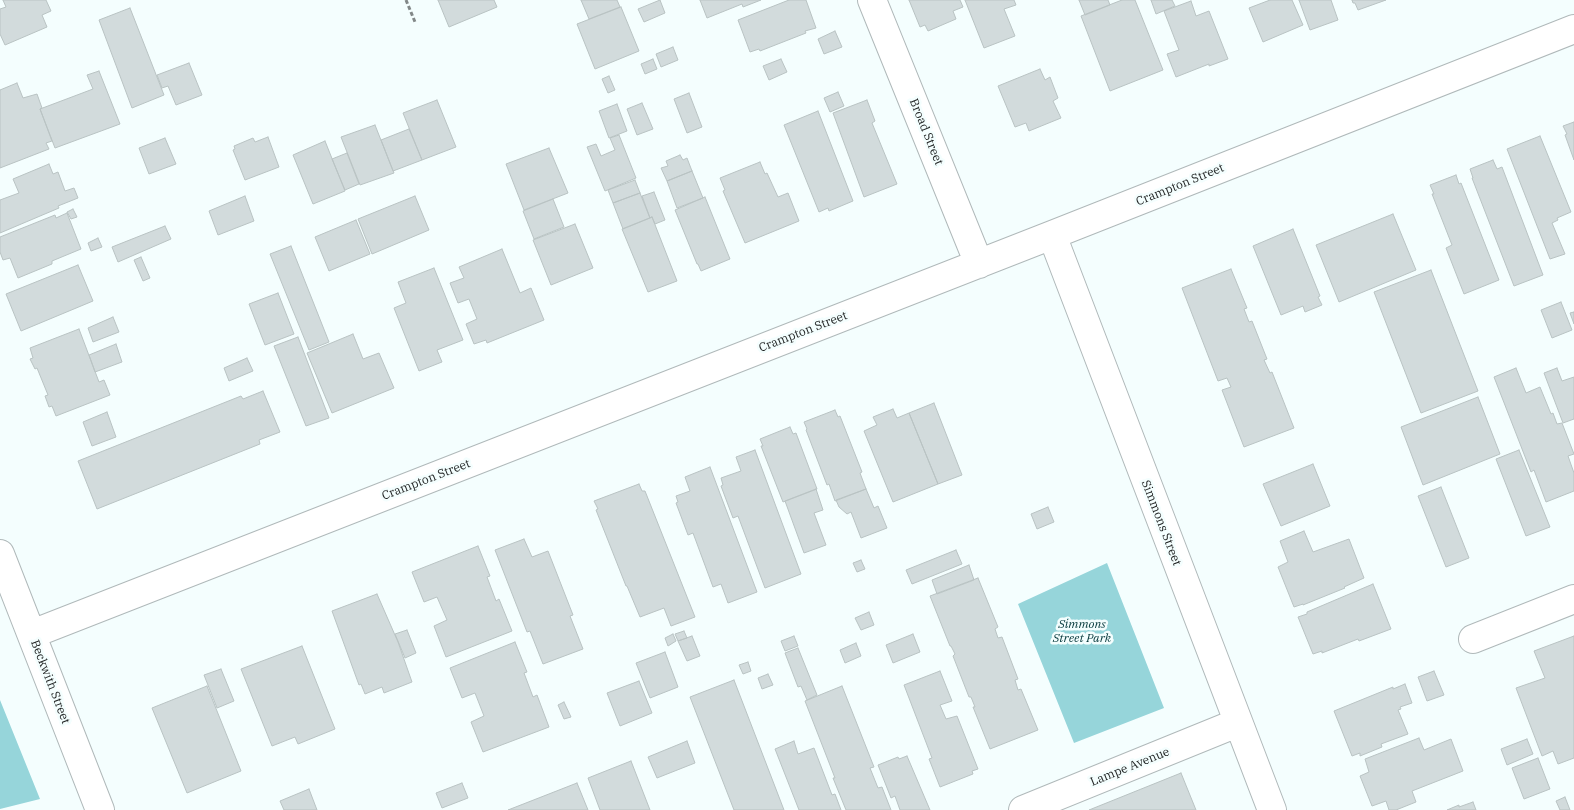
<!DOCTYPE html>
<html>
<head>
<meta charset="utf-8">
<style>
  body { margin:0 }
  canvas { display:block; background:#f4fefe }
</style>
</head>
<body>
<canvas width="1574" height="810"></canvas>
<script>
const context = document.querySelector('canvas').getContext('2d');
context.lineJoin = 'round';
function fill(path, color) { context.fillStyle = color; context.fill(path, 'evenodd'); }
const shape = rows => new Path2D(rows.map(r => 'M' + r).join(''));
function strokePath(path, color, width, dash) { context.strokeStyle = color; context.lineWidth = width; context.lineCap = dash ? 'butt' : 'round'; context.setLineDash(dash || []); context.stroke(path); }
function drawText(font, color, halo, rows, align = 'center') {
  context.font = font + ' "IBM Plex Serif",serif'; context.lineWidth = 5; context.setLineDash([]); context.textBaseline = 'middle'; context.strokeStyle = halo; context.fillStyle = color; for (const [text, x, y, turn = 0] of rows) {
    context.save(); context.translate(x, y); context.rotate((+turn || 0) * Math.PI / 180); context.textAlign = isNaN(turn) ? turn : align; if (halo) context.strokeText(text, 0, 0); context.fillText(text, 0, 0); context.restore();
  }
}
fill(shape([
  [1107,563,1164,708,1074,743,1018,604],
  [0,700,40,799,0,809]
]), '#96d5da');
const building = shape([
  [3,0,46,0,51,11,42,15,47,27,5,45,0,34,0,9,6,7,3,0],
  [438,0,494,0,497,7,449,27,438,0],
  [581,0,617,0,620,7,589,19,581,0],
  [660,0,665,13,644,22,638,9,660,0],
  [700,0,761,0,743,7,742,4,707,18,700,0],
  [789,0,806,0,816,28,805,31,806,33,760,51,759,49,750,52,738,20,789,0],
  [909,0,960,0,963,7,953,11,956,19,928,31,925,25,920,27,909,0],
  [965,0,1014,0,1016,5,1004,9,1015,36,984,48,965,0],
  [1079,0,1108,0,1110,5,1085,15,1079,0],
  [1122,0,1135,0,1163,70,1110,91,1081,16,1122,0],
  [1151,0,1172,0,1175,6,1156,14,1151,0],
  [1270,0,1292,0,1303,25,1263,42,1249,8,1270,0],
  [1299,0,1331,0,1338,20,1310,30,1299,0],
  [1352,0,1386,0,1358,10,1355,3,1353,3,1352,0],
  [1191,1,1196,16,1209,11,1228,59,1209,66,1209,64,1176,77,1167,54,1179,50,1164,11,1191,1],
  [621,7,639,51,595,69,577,24,621,7],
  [130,8,164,95,132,108,99,20,130,8],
  [835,31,842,47,824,54,818,39,835,31],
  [673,47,678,60,661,67,656,54,673,47],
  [653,59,657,69,645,74,641,64,653,59],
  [781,59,787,72,769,80,763,66,781,59],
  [189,63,202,95,176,105,168,86,162,88,157,75,189,63],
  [1040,69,1045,80,1050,77,1058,98,1053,101,1061,118,1029,131,1026,123,1015,127,998,86,1040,69],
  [99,71,120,124,55,148,40,109,93,89,87,75,99,71],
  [609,76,615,90,608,93,602,79,609,76],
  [17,83,23,98,37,94,42,108,40,109,52,141,46,143,49,149,0,168,0,90,17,83],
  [838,92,844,106,830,112,824,98,838,92],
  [689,93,702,127,687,133,674,99,689,93],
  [437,100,456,147,422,160,403,113,437,100],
  [867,100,875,121,872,123,897,184,864,197,833,113,867,100],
  [642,103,653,129,637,135,627,109,642,103],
  [617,104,627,131,609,138,599,111,617,104],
  [818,111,853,201,829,211,828,208,819,212,784,125,818,111],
  [1574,122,1574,160,1565,135,1567,134,1563,126,1574,122],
  [375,125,394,173,360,185,341,137,375,125],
  [409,129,422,160,393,171,381,140,409,129],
  [619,135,636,178,605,191,587,147,596,144,601,156,615,150,610,138,619,135],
  [1540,136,1571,212,1557,218,1558,220,1552,223,1565,254,1550,259,1507,149,1540,136],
  [268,137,279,167,245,180,233,150,235,149,234,146,253,138,255,142,268,137],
  [165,138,176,164,149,174,139,148,165,138],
  [325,141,345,191,313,204,293,155,325,141],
  [549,148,568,193,524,210,506,164,549,148],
  [347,153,359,184,345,190,332,159,347,153],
  [680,155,683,160,687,158,692,171,667,181,661,168,668,166,666,161,680,155],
  [1493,160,1497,169,1502,167,1543,275,1514,286,1472,178,1473,178,1470,169,1493,160],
  [760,162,765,174,767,173,778,197,788,193,799,221,745,243,723,191,725,190,720,178,760,162],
  [49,164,53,174,58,172,65,191,74,188,78,198,58,206,59,208,0,233,0,200,19,193,13,179,49,164],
  [692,171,703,198,677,208,667,181,692,171],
  [1456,175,1459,184,1461,183,1499,280,1464,294,1446,248,1452,245,1432,194,1434,194,1430,185,1456,175],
  [635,180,640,193,613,203,608,190,635,180],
  [654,192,665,220,655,224,652,217,650,218,642,196,654,192],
  [640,193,650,218,623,229,613,203,640,193],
  [245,196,254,221,218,235,209,211,245,196],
  [415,196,429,230,372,254,358,219,415,196],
  [705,197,730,259,701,271,698,264,697,264,675,210,705,197],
  [553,199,564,227,534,239,523,211,553,199],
  [73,209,77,217,71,219,67,212,73,209],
  [67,213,81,249,52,261,52,264,18,278,10,258,3,260,0,252,0,237,55,215,56,218,67,213],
  [1393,214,1416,270,1339,302,1316,245,1393,214],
  [652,217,677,281,648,292,622,229,652,217],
  [356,220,370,254,329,271,315,237,356,220],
  [575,224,593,268,551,285,533,240,575,224],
  [165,226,171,239,118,262,112,247,165,226],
  [1293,229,1320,296,1318,297,1322,305,1305,312,1303,306,1281,315,1253,246,1293,229],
  [98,238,102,247,91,251,88,243,98,238],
  [291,246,329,342,309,350,270,254,291,246],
  [502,249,520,293,531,288,544,320,487,343,486,340,474,344,466,324,477,319,469,299,458,303,450,283,464,278,459,267,502,249],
  [141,257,150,278,143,281,134,260,141,257],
  [78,265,93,301,21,331,6,294,78,265],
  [434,268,463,340,437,350,442,362,419,371,394,308,406,303,398,282,434,268],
  [1231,269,1247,308,1244,309,1249,322,1252,321,1267,359,1264,360,1270,373,1272,372,1294,428,1244,447,1222,390,1231,387,1227,378,1218,381,1182,288,1231,269],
  [1431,270,1478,391,1421,413,1374,292,1431,270],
  [278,293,294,334,265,345,249,304,278,293],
  [1561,302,1572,330,1552,338,1541,310,1561,302],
  [1574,312,1574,324,1570,313,1574,312],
  [113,317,119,332,93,342,88,328,113,317],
  [79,329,99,382,104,380,110,395,56,416,52,406,49,407,45,396,48,395,37,368,35,369,30,359,33,358,30,348,79,329],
  [353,334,363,359,379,353,394,388,332,413,307,353,353,334],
  [298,337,329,418,306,426,274,346,298,337],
  [116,344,122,362,95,372,89,355,116,344],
  [247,358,253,371,229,381,224,368,247,358],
  [1516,368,1526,393,1540,387,1551,414,1553,413,1557,424,1562,423,1574,454,1568,456,1574,473,1574,491,1546,502,1534,470,1531,472,1494,377,1516,368],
  [1557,368,1562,381,1574,377,1574,419,1563,423,1544,373,1557,368],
  [263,391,280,432,259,440,260,444,97,509,78,461,241,396,243,399,263,391],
  [1478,397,1500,454,1423,485,1401,427,1478,397],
  [934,403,962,475,938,484,909,413,934,403],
  [893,409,897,418,909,413,938,484,893,502,864,431,877,425,873,417,893,409],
  [835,410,838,417,840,416,862,472,860,473,866,489,835,501,829,484,827,485,806,430,807,429,804,422,835,410],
  [107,412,116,437,92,446,83,422,107,412],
  [790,427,793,434,796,433,817,489,783,502,761,446,763,446,760,439,790,427],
  [755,450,801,574,765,588,738,516,733,518,721,486,723,485,721,478,741,471,736,457,755,450],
  [1519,450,1550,527,1526,536,1496,459,1519,450],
  [1313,464,1330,506,1281,526,1263,484,1313,464],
  [710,467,757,592,728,603,721,584,713,587,693,533,688,535,676,503,678,502,676,496,690,491,685,477,710,467],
  [639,484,642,491,645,491,695,617,671,626,664,608,640,617,627,586,626,586,596,510,598,509,594,501,639,484],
  [1441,487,1469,558,1446,567,1418,496,1441,487],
  [816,489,823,510,814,513,826,545,804,553,785,501,816,489],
  [866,489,874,508,878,506,887,528,861,538,851,512,847,514,839,507,836,500,866,489],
  [1048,507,1054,522,1037,529,1031,514,1048,507],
  [1304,531,1313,552,1349,539,1364,578,1344,587,1345,588,1303,605,1303,604,1294,607,1278,567,1288,562,1280,541,1304,531],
  [524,539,532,557,548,551,573,615,570,616,583,649,543,664,530,631,527,632,495,550,524,539],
  [478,546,490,576,487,577,496,601,499,599,512,631,446,657,434,626,447,620,437,597,424,602,412,572,478,546],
  [956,550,962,564,912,584,906,570,956,550],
  [861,560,865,569,857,572,853,563,861,560],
  [969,565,974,580,937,594,932,580,969,565],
  [978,578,998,627,995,629,998,638,1002,637,1018,679,1015,680,1018,690,1021,689,1038,730,990,749,973,707,975,707,971,697,969,697,953,656,955,654,951,646,950,646,930,596,978,578],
  [1373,584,1391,629,1359,641,1358,639,1322,653,1322,651,1313,654,1298,617,1307,614,1307,612,1373,584],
  [377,594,398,642,412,682,384,693,382,687,365,694,361,684,359,685,332,611,377,594],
  [869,612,874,625,861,630,855,618,869,612],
  [407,630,416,653,405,658,395,634,407,630],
  [684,631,687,638,678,641,675,634,684,631],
  [673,634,676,641,668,646,665,638,673,634],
  [913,634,920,652,893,663,886,645,913,634],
  [692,636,700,656,687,661,678,641,692,636],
  [794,636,798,646,785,651,781,641,794,636],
  [1574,636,1574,758,1558,764,1553,751,1542,756,1516,688,1545,678,1534,651,1574,636],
  [515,642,527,672,524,673,533,697,537,695,549,727,483,752,471,722,484,716,475,693,462,698,450,668,515,642],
  [856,643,861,656,845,663,840,650,856,643],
  [302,646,335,729,298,744,295,737,272,746,241,669,302,646],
  [798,648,817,695,807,700,801,686,798,687,785,653,798,648],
  [665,652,678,687,650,698,636,663,665,652],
  [748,662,751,671,743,674,739,665,748,662],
  [221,669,234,701,217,708,204,675,221,669],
  [940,671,952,701,940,705,946,719,957,716,978,769,972,771,973,774,940,787,929,759,932,758,904,685,940,671],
  [1434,671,1444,695,1427,701,1418,677,1434,671],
  [768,674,773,685,762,689,758,678,768,674],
  [734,680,784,810,734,810,690,697,734,680],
  [639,681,652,713,620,726,607,693,639,681],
  [1405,684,1412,703,1400,707,1401,709,1398,710,1408,734,1381,744,1382,747,1360,756,1360,753,1352,756,1334,711,1393,687,1393,689,1405,684],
  [207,686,241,771,187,793,152,708,207,686],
  [842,686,874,767,870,768,878,788,882,787,891,810,846,810,833,778,835,778,805,701,842,686],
  [564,702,571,717,564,719,558,705,564,702],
  [1419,738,1424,750,1451,739,1463,771,1412,791,1416,802,1396,810,1389,810,1386,801,1372,806,1360,776,1369,772,1365,759,1419,738],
  [1527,739,1533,754,1507,765,1501,749,1527,739],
  [687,741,695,763,657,778,648,757,687,741],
  [794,741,798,754,814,748,832,795,835,794,841,810,799,810,775,749,794,741],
  [907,756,930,810,900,810,895,796,891,798,878,765,898,757,899,759,907,756],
  [1538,758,1550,789,1524,799,1512,768,1538,758],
  [631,761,650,810,600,810,588,778,631,761],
  [1181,773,1196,810,1089,810,1181,773],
  [462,783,468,798,442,808,436,793,462,783],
  [577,783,588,810,508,810,577,783],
  [309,789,317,810,284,810,280,801,309,789],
  [1565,797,1570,810,1560,810,1556,801,1565,797],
  [1473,802,1476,810,1447,810,1459,805,1459,807,1473,802]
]);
fill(building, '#d2dbdc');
strokePath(building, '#b9c3c3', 1);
const minor = shape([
  [872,0,979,264],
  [1052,235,1272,810],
  [0,554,100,810],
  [32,634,1052,235,1574,29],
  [1473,639,1574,599],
  [1023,810,1237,723]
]);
strokePath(minor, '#b0b9ba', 30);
strokePath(shape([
  [406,0,415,22]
]), '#828888', 3, [4, 2.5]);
strokePath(minor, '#fff', 28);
drawText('12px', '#222525', '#f4fefe', [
  ["Broad Street",926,132,68],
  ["Crampton Street",1180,185,-22],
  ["Crampton Street",803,332,-21],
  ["Crampton Street",426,480,-21],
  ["Simmons Street",1161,523,69],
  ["Beckwith Street",50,682,69],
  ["Lampe Avenue",1130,767,-22]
]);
drawText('italic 12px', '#06393c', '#f4fefe', [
  ["Simmons",1082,625],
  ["Street Park",1082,639]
]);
</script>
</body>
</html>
